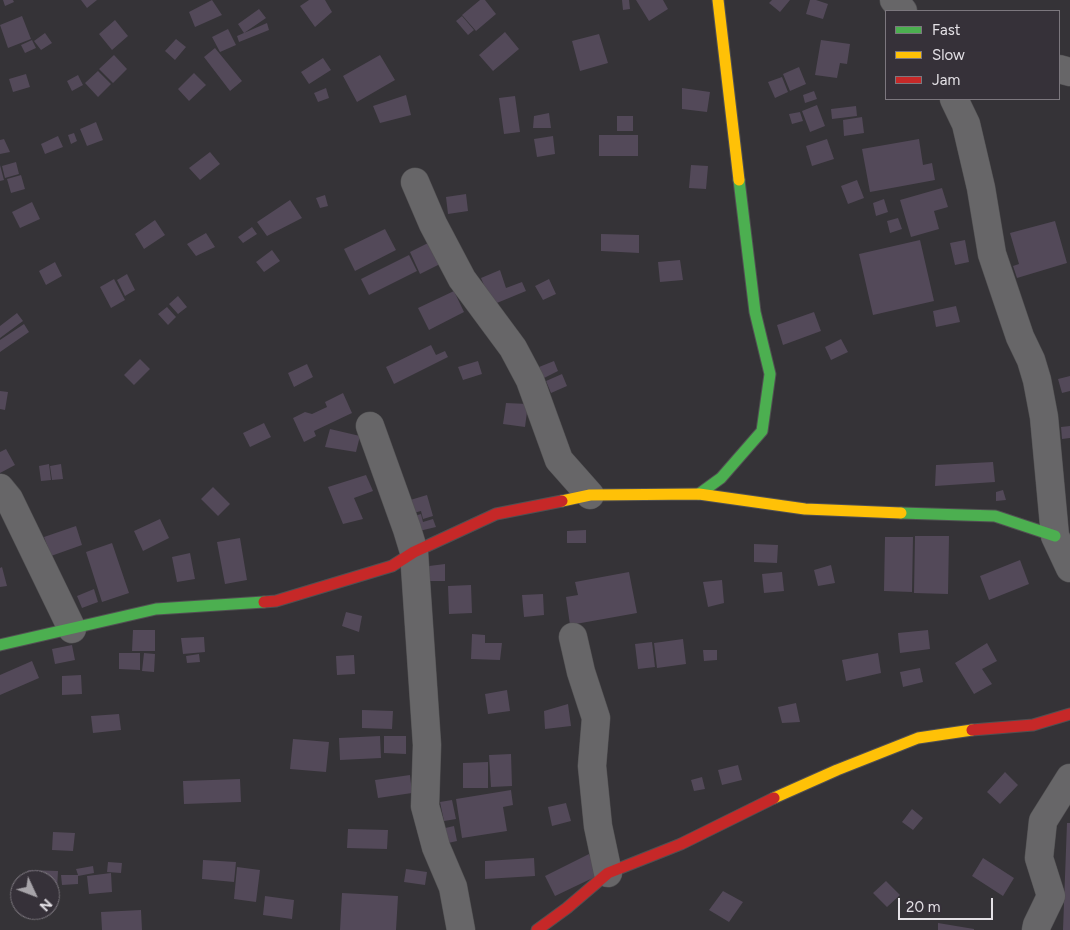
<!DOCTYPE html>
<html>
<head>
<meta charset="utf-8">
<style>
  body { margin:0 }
  #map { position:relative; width:1070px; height:930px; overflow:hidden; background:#353337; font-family:Figtree,sans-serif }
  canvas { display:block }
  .legend { position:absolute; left:885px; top:10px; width:175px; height:90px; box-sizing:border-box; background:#363139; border:1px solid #7c777e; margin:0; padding:6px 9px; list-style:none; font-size:15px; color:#e4e1e6 }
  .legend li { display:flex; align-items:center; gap:10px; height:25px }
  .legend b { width:25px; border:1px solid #7c777e }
  .north { position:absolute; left:10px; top:870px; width:50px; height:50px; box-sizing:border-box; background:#363139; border:1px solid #7c777e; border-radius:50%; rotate:133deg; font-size:14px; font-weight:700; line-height:20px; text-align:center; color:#e4e1e6 }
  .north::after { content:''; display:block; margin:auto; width:18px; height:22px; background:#a7a4a9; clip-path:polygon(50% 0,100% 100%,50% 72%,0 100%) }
  .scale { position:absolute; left:898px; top:898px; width:95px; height:22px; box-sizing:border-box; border:2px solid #e4e1e6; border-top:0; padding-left:6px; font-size:15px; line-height:18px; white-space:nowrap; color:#e4e1e6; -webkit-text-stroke:4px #363139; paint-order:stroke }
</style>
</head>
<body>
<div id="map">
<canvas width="1070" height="930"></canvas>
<ul class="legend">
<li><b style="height:6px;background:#4caf50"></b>Fast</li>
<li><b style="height:6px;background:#ffc107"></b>Slow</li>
<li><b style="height:6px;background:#c62828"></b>Jam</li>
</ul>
<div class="north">N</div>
<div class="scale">20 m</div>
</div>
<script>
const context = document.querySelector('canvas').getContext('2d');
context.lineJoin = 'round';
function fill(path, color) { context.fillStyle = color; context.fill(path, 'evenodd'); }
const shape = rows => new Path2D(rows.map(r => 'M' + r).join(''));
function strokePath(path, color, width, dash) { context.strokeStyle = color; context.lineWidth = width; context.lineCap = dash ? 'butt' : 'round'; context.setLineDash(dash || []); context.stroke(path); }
fill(shape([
  [3,0,13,0,14,2,5,6],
  [81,0,97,0,87,8],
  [212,0,222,15,195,27,189,12],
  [309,0,325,0,332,12,315,27,300,6],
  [480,0,485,0,496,14,476,31,462,15],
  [622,0,629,0,630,9,623,10],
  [636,0,663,0,668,9,649,21],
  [772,0,790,0,780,12,769,3],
  [810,0,816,0,828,4,823,19,806,14],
  [259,9,266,18,244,33,238,24],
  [22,16,31,39,8,48,0,25],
  [462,16,474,30,468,35,456,21],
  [115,20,128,36,112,50,99,34],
  [267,23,269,30,239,42,237,36],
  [228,29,236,45,220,52,212,37],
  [505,32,519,49,493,71,479,55],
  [45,33,52,43,41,50,34,41],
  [599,34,608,63,580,71,572,41],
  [176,39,186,47,175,60,165,51],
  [32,40,36,48,25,53,21,45],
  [821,40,850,44,847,64,840,63,837,78,815,75],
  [215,48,242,81,230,91,204,57],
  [114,55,127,69,113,83,99,69],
  [380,55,395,80,357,102,343,76],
  [323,58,331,70,309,84,301,72],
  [799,67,806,84,790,91,783,74],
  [98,71,111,84,98,97,85,83],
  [194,73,206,85,189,101,178,89],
  [26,74,30,87,13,92,9,79],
  [78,75,83,85,72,91,67,81],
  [782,77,788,92,775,98,768,82],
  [326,88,329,98,318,102,314,93],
  [682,88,710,92,707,112,682,109],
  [814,91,817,99,805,103,803,95],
  [406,95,411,115,380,123,373,106],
  [515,96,520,132,504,134,499,98],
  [817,105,825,126,810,132,802,111],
  [856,106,857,116,832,119,831,109],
  [800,112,803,121,792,124,789,114],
  [549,113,551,128,533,128,534,116],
  [617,116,633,116,633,131,617,131],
  [862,117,864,133,844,136,843,120],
  [96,122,103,140,87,146,80,129],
  [74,133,77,141,71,144,68,135],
  [599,135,638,135,638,156,599,156],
  [58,136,63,147,45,154,41,144],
  [553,136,555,154,537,157,534,139],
  [4,139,10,152,0,154,0,140],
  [827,139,834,159,812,166,806,146],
  [919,139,923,165,932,163,935,180,870,192,862,149],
  [210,152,220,164,200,180,189,168],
  [16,162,19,174,5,178,2,166],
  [0,165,4,180,0,181],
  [691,165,708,166,706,189,689,188],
  [21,175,25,189,11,193,7,179],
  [857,180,864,198,848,204,841,186],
  [942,188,948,207,934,211,939,229,911,237,900,200],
  [466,194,468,211,448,214,446,197],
  [325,195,328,206,320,208,316,198],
  [884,199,888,212,876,216,873,203],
  [290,200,302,218,267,236,257,222],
  [32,202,40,219,20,228,12,212],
  [898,218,902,229,890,233,887,221],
  [155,220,165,235,144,249,135,234],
  [1055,221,1067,263,1017,278,1013,266,1019,264,1010,233],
  [252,227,257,234,243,243,238,237],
  [385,229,396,250,355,271,344,249],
  [206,233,215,247,196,256,187,244],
  [601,234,639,235,639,253,601,251],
  [920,240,934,301,873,315,859,254],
  [965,240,969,262,955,265,950,243],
  [430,242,440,264,420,274,410,252],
  [272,250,280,261,264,272,256,262],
  [409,255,417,271,369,295,361,279],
  [680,260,683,280,660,282,658,262],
  [55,262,62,276,46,285,39,271],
  [500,270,506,288,522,282,526,291,492,305,481,278],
  [127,274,135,290,125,296,117,280],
  [114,279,125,300,111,308,100,287],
  [549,279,556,294,543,300,535,286],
  [454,291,464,312,429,330,418,308],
  [178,296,187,307,178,314,169,304],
  [956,306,960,322,936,327,933,311],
  [167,307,176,317,168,325,158,314],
  [814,312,821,331,783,345,777,325],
  [17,313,23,321,0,338,0,326],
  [24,324,29,332,0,352,0,340],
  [841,339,848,352,831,360,825,347],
  [431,345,436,355,445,351,448,357,394,384,386,367],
  [140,359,150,369,134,385,124,375],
  [478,361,482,374,463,380,458,367],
  [554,361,558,371,544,378,539,367],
  [307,364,313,377,294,387,288,373],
  [562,374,567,386,551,393,546,381],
  [1070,376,1070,391,1062,393,1058,379],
  [0,391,8,392,5,410,0,409],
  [343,393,352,413,314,431,316,436,304,442,293,418,305,412,312,414,327,407,325,402],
  [506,403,528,404,525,427,503,424],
  [264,423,271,437,250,447,243,433],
  [1070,426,1070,438,1062,439,1061,427],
  [330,429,360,436,356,452,325,447],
  [6,449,15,465,0,473,0,452],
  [993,462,995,482,935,486,936,465],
  [49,464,51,480,41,481,39,466],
  [61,464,63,479,52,480,50,466],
  [366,475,373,491,354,498,363,519,343,524,328,487],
  [213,487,230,504,218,516,201,499],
  [1003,490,1006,500,996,501,996,492],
  [427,495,433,516,423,519,421,511,410,514,407,501],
  [421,514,423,522,433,519,436,527,415,532,411,517],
  [160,519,169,538,143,551,134,531],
  [76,526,82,545,51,556,44,537],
  [586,530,586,543,567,543,567,531],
  [915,536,949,536,948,594,914,593],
  [885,537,913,537,912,592,884,591],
  [240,538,247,580,225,584,217,542],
  [112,543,129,593,102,602,86,552],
  [754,544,778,545,777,563,754,562],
  [190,553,195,579,177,582,172,557],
  [1020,560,1029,584,989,600,980,576],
  [445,564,445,581,426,581,429,566],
  [831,565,835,583,818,586,814,570],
  [2,567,7,586,0,587,0,568],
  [629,572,637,613,570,625,566,597,578,595,575,582],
  [782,572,784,591,764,593,762,574],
  [722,580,724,603,708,607,703,582],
  [471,585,472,613,449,614,448,586],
  [94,589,98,602,82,608,77,596],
  [543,594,544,615,524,617,522,595],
  [346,612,362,616,359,632,342,626],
  [133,630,155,630,155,651,132,651],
  [928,630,930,649,900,653,898,633],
  [472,634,485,635,485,643,502,643,500,660,471,659],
  [204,637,205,652,183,654,181,638],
  [683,639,686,664,657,668,654,643],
  [652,642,655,667,638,669,635,644],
  [987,643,997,661,982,669,992,684,974,694,955,663],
  [72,645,75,660,55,664,52,649],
  [703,650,717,650,717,660,704,661],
  [119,653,140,653,140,670,119,669],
  [144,653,155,654,154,672,142,671],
  [878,653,881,673,846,681,842,660],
  [199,654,200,662,187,663,186,656],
  [354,655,355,674,337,675,336,656],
  [32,661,39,678,0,695,0,675],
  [920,668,923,682,903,687,900,672],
  [81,675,82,694,62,695,62,676],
  [507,690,510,711,488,714,485,694],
  [796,703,800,722,782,723,778,707],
  [568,704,571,726,545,729,544,711],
  [362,710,393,711,392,729,362,728],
  [119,714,121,730,93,733,91,716],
  [380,736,381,758,340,760,339,738],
  [384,736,406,736,406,754,384,753],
  [293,739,329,742,326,772,290,769],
  [511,754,512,786,491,787,489,755],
  [488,762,488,788,463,788,463,763],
  [738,765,742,780,722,785,718,770],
  [1005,772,1018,785,1000,804,987,792],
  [410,775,412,793,378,798,375,780],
  [702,777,705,789,694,791,691,780],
  [240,779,241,802,184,804,183,781],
  [511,790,513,805,503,807,507,831,462,838,456,799],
  [452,800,456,819,444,821,440,802],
  [566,803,571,821,552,826,548,807],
  [912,809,923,818,913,830,902,822],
  [1067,823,1070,823,1070,930,1063,930],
  [454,826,457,841,444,844,441,829],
  [348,829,388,830,387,849,347,848],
  [53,832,75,833,73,851,52,850],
  [589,854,599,875,555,896,545,876],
  [534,858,535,876,485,879,485,861],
  [983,858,1014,878,1003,896,972,876],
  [203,860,236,862,234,882,202,879],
  [108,862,122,863,121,873,107,872],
  [93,866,94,873,78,876,78,884,62,885,61,875,78,875,76,869],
  [237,867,260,870,256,902,234,899],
  [406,869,427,872,425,885,404,882],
  [28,870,58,871,57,890,50,889,50,880,27,880],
  [111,873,112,892,89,894,87,876],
  [886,881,900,895,887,907,873,893],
  [723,891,743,902,729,922,709,910],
  [342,893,398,896,396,930,340,930],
  [265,896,294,900,292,919,263,915],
  [141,910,142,930,102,930,101,912],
  [938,923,974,929,974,930,938,930]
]), '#534959');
const street = shape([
  [894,0,903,11],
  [1059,69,1070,72],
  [954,99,966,124,981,188,992,254,1020,337,1031,360,1037,380,1044,417,1055,536,1070,568],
  [415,182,433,224,462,279,513,348,530,380,559,460,590,495],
  [370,426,407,529,414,552,427,745,425,806,436,847,453,887,461,930],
  [0,488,9,499,72,629],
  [573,637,581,672,596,718,592,766,598,826,608,873],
  [1036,930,1037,925,1051,896,1039,858,1043,821,1070,778]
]);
const fast = shape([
  [699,494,721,478,762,431,770,374,755,312,739,180],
  [901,513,995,516,1055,536],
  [0,645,156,609,264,602]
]);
const slow = shape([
  [718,0,739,180],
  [562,501,590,495,699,494,805,509,901,513],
  [774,798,837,770,918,738,972,730]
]);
const jam = shape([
  [264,602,276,601,392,566,414,552,496,514,562,501],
  [972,730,1033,725,1070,714],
  [537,930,567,908,608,873,681,844,774,798]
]);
strokePath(street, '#515052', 29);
strokePath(fast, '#515052', 13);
strokePath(slow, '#515052', 13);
strokePath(jam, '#515052', 13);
strokePath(street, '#676668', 28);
strokePath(fast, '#4caf50', 11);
strokePath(slow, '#ffc107', 11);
strokePath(jam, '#c62828', 11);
</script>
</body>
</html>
